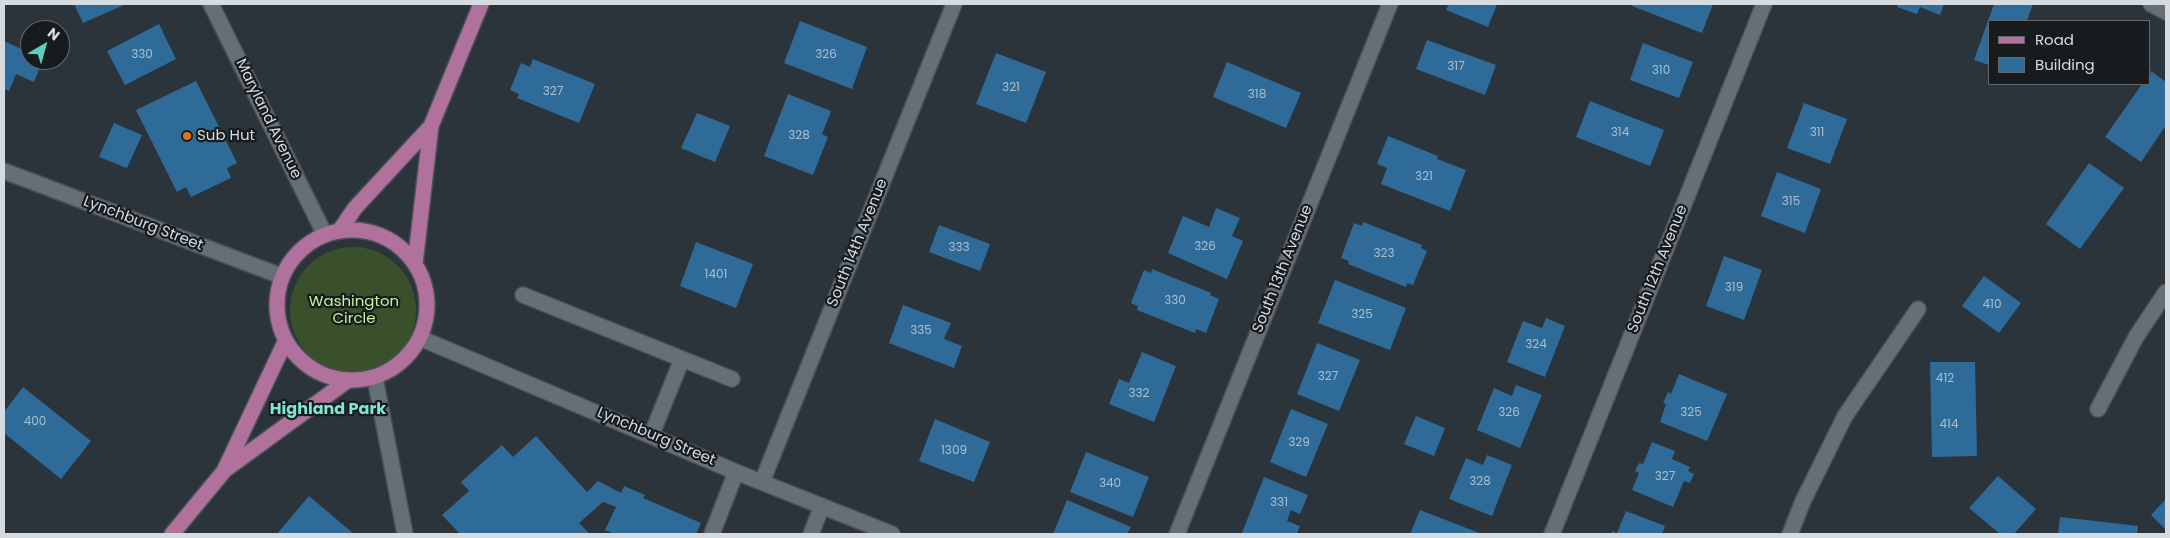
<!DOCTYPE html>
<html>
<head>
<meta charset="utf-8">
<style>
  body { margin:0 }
  #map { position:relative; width:2170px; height:538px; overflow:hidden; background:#2c343b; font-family:Poppins,sans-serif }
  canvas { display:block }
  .frame { position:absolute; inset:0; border:5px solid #d6dbe0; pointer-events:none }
  .legend { position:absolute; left:1988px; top:20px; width:162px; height:65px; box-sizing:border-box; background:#171b1e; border:1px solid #63686c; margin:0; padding:6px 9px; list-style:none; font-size:15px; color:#d6dbe0 }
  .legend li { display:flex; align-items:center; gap:10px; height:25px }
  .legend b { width:25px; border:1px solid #63686c }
  .north { position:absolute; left:20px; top:20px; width:50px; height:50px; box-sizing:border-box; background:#171b1e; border:1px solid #63686c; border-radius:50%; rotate:38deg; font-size:14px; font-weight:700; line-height:20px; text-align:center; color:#d6dbe0 }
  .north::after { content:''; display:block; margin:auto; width:18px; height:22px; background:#5ccebb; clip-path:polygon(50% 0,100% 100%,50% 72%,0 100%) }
</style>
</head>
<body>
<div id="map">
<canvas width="2170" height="538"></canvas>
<div class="frame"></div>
<ul class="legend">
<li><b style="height:6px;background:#b1719d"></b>Road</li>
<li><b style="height:14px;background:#2f6b98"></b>Building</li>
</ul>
<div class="north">N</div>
</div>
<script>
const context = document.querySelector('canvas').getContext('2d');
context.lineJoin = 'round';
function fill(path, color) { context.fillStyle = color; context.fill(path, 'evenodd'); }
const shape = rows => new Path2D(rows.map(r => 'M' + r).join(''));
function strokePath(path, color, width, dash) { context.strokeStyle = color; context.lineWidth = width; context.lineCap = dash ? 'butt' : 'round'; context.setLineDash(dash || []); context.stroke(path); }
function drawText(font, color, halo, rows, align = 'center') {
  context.font = font + ' Poppins,sans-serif'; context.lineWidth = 4.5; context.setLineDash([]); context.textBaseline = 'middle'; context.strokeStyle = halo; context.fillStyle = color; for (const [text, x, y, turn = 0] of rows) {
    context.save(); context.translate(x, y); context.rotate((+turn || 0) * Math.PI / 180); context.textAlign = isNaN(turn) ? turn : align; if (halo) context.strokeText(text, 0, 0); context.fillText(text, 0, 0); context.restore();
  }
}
fill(shape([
  '290 310a63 63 0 1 1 126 0a63 63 0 1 1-126 0Z'
]), '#3a502a');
fill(shape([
  [74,4,126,4,83,23],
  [1449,4,1497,4,1488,27,1446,10],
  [1633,4,1713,4,1702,33,1632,6],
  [1898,4,1944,4,1940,15,1920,7,1917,14,1897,7],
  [1994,4,2033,4,2027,21,1989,21,1989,65,1974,60],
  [800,21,867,47,852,89,784,63],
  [159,24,176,59,125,85,107,51],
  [1427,40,1496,65,1485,95,1416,69],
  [4,41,30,53,30,60,43,60,34,82,16,74,9,91,4,89],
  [1643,43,1693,62,1679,98,1630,80],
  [996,53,1046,72,1026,123,976,104],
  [533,59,595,84,579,123,517,98,519,94,510,90,521,63,530,67],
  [1227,62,1301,93,1286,128,1213,97],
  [2151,71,2166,82,2166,125,2141,162,2105,137,2142,84,2149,84],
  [196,81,237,163,227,168,231,178,191,197,186,187,177,192,136,110],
  [788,94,831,111,822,134,828,137,813,175,764,156],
  [1590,101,1664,130,1650,166,1576,137],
  [1804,103,1847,119,1830,164,1787,148],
  [697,113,730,126,715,162,681,148],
  [114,123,142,135,127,168,99,157],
  [1388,136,1438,156,1437,159,1466,170,1450,211,1381,184,1387,168,1377,164],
  [2089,163,2124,188,2080,249,2046,224],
  [1777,172,1821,189,1805,233,1761,216],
  [1216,208,1240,218,1232,236,1243,241,1227,279,1168,253,1183,216,1209,227],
  [1363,222,1422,245,1421,248,1427,251,1413,285,1407,283,1406,287,1348,264,1349,261,1341,258,1354,223,1362,226],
  [939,225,990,244,980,271,929,252],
  [696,242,753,264,736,308,680,286],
  [1724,256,1762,270,1744,320,1706,306],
  [1152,269,1211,293,1210,295,1219,299,1206,333,1196,329,1195,333,1137,310,1138,306,1131,303,1144,270,1151,273],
  [1984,276,2021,303,1999,333,1962,306],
  [1335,280,1406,308,1390,350,1318,323],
  [903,305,951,323,944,339,962,346,954,368,889,343],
  [1546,318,1565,326,1545,377,1507,362,1523,321,1542,328],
  [1317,343,1360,360,1339,411,1297,394],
  [1142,352,1176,366,1154,422,1109,404,1119,379,1129,383],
  [1930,362,1975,362,1977,456,1932,457],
  [1679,374,1727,394,1707,441,1660,422,1666,404,1663,403,1668,392,1671,394],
  [1516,385,1542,395,1520,448,1477,430,1494,388,1512,396],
  [23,387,91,441,61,479,4,433,4,412],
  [1291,409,1328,424,1306,477,1270,462],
  [1416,416,1445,428,1434,456,1404,444],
  [935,419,990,442,974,482,919,461],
  [536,436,587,492,598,481,621,493,624,486,645,495,643,498,701,523,696,534,614,534,605,530,616,507,603,502,579,523,590,534,460,534,442,515,469,491,461,482,502,445,513,457],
  [1652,442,1675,451,1672,459,1690,467,1688,471,1694,474,1690,483,1684,481,1673,507,1632,490,1639,473,1635,471,1639,463,1643,464],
  [1086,452,1149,477,1133,517,1070,492],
  [1487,455,1512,465,1492,516,1449,499,1466,458,1483,465],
  [1998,476,2036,509,2014,534,2000,534,1969,508],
  [1264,477,1308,495,1300,514,1291,510,1287,521,1300,526,1297,534,1242,533],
  [309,496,354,534,277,534],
  [2166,499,2166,530,2151,515],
  [1067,500,1131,527,1127,534,1053,534],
  [1420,510,1482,534,1410,534],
  [1626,511,1665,526,1662,534,1611,534,1612,531,1617,533],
  [2060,517,2138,526,2137,534,2058,534]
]), '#2f6b98');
const minor = shape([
  [211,4,325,235],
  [2151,4,2166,12],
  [4,171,281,276],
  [523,295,732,379],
  [420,338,736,472,892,534],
  [375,378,405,534],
  [2098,409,2136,337,2166,292],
  [651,436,682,359],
  [762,482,954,4],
  [712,534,736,472],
  [811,534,822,506],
  [1177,534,1390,4],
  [1552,534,1764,4],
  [1790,534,1803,501,1845,416,1918,309]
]);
const major = shape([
  '277 305a75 75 0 1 1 150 0a75 75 0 1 1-150 0Z',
  [340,230,355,208,431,126],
  [415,264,431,126,481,4],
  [225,469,285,342],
  [172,534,225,470,347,381]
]);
strokePath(minor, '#4a5157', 18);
strokePath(major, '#4a5157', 18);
strokePath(minor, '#656f77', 15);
strokePath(major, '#b1719d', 15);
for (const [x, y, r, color] of [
  [187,136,5,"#e8710a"]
]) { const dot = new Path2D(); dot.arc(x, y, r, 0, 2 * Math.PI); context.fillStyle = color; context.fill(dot); strokePath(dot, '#171b1e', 2); }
drawText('12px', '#acbfce', null, [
  ["330",142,55],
  ["326",826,55],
  ["317",1456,67],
  ["310",1661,71],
  ["321",1011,88],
  ["327",553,92],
  ["318",1257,95],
  ["314",1620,133],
  ["311",1817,133],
  ["328",799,136],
  ["321",1424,177],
  ["315",1791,202],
  ["326",1205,247],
  ["333",959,248],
  ["323",1384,254],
  ["1401",716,275],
  ["319",1734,288],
  ["330",1175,301],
  ["410",1992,305],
  ["325",1362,315],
  ["335",921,331],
  ["324",1536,345],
  ["327",1328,377],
  ["412",1945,379],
  ["332",1139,394],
  ["326",1509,413],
  ["325",1691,413],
  ["400",35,422],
  ["414",1949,425],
  ["329",1299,443],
  ["1309",954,451],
  ["327",1665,477],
  ["328",1480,482],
  ["340",1110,484],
  ["331",1279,503]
]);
drawText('15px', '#d6dbe0', '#171b1e', [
  ["Maryland Avenue",268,119,64],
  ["Lynchburg Street",143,224,21],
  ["South 14th Avenue",858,243,-68],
  ["South 13th Avenue",1283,269,-68],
  ["South 12th Avenue",1658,269,-68],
  ["Lynchburg Street",656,437,23]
]);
drawText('15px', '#d6dbe0', '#171b1e', [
  ["Sub Hut",197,136]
], 'left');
drawText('15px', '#c1f49d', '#171b1e', [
  ["Washington",354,302],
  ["Circle",354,319]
]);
drawText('bold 16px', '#7fe6d3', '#171b1e', [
  ["Highland Park",328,410]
]);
</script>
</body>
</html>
